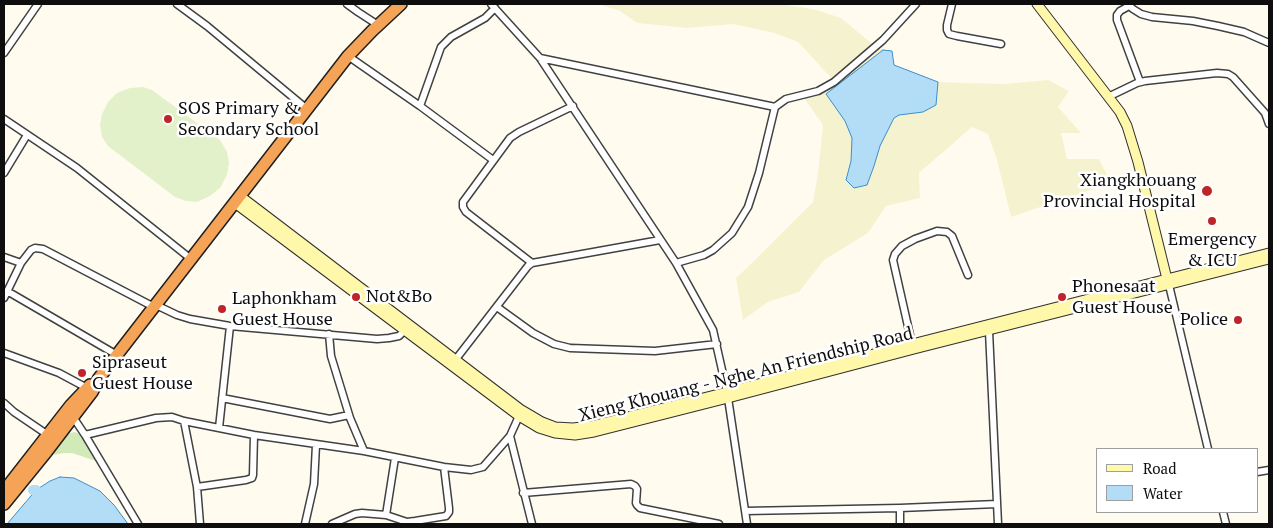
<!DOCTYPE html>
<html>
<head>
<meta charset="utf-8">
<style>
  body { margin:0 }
  #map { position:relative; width:1273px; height:528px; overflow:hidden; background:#fffcef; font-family:"PT Serif",serif }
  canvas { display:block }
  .frame { position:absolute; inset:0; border:5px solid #0e0e0e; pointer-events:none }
  .legend { position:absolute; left:1096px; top:448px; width:162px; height:65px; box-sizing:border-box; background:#fff; border:1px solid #9f9f9f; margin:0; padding:6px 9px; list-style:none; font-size:15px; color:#0e0e0e }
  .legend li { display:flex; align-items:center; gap:10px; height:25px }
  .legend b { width:25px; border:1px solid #9f9f9f }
</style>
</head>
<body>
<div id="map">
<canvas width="1273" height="528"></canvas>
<div class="frame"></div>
<ul class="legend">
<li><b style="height:6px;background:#fff8aa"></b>Road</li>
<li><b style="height:14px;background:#b3dcf7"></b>Water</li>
</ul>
</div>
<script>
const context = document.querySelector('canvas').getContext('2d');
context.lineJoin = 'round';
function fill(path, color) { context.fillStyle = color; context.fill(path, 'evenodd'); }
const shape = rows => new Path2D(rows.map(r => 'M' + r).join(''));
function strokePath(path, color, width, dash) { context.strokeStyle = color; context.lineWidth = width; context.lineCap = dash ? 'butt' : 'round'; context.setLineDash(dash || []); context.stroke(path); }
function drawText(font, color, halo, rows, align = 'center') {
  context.font = font + ' "PT Serif",serif'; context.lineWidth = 5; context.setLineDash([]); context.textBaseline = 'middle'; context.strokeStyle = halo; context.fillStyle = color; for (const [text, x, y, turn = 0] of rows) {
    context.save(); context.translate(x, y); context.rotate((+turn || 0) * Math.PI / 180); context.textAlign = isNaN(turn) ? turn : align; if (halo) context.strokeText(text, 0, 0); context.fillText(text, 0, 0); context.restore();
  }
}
fill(shape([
  [598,4,781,4,817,10,841,18,876,47,883,50,892,51,894,65,938,82,1004,84,1048,80,1069,91,1058,107,1081,133,1061,133,1067,159,1099,159,1111,183,1011,217,997,160,988,134,972,127,919,173,920,198,886,206,868,233,824,260,799,292,768,302,743,320,736,278,754,261,813,202,818,173,823,125,802,95,834,81,798,42,774,33,733,24,687,28,637,23,620,11]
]), '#f5f3cf');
fill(shape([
  [75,432,79,434,83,438,95,457,96,461,72,453,64,453,53,455,58,445,62,439,70,433]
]), '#d1eab8');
fill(shape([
  [143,87,152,90,220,140,227,152,229,163,227,175,220,188,210,196,197,202,186,201,175,197,108,146,102,137,100,125,102,114,108,102,117,93,130,88]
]), '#e2f1ca');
const water = shape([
  [883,50,892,51,894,65,938,82,936,105,923,112,899,115,894,118,880,146,874,166,867,185,854,188,846,180,851,161,852,138,845,121,826,94,883,50],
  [60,477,74,478,100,491,114,505,128,524,7,524,36,490,50,481,60,477]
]);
fill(water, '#b3dcf7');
strokePath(water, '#3a8fce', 1);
strokePath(shape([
  [33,490,36,490]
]), '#b3dcf7', 10);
const street = shape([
  [177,4,207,26,307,109],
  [347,4,358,12,378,25],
  [491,4,540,58,676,263,713,330,727,392],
  [952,4,947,25,947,30,949,34,957,36,1001,44],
  [1127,4,1133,9,1141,14,1152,17,1193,21,1218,26,1244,32,1269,43],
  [1129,6,1120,11,1117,15,1117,20,1140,82],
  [4,53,38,4],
  [348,56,420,106,493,160],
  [540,58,775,107],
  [1110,96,1137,83,1145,81,1217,73,1228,74,1233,77,1265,113,1269,124],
  [420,106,441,47,451,37,485,18,495,8],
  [4,119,77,168,191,259],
  [4,173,27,135],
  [4,257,21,263],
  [532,263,466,212,463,207,463,202,510,138,519,132,573,106],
  [676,263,704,255,713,250,732,233,748,207,759,173,775,107,786,99,818,91,834,82,883,40,916,4],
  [1169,285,1208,449],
  [7,291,117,355],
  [4,298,21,263,31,250,35,248,43,249,154,307],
  [156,305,177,315,190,319,230,326,377,339,389,338,399,336,405,330],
  [497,307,533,333,554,344,570,348,655,351,717,344],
  [989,331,998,524],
  [329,334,331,356,350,418,364,451],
  [912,344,893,260,895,254,902,246,915,239,937,231,947,232,952,236,968,275],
  [4,353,59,373,87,388],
  [456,359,528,266,532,263,660,240],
  [222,398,330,419,349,415],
  [728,398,747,524],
  [4,403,14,412,48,435],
  [519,416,510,436,532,524],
  [73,417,85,435,138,524],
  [184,421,197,487,200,524],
  [219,428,230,326],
  [85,435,156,418,172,417,184,421,254,435,364,451,444,467,471,470,483,467,510,436],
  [1257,472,1269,470],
  [197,487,246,480,252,478,253,475,254,435],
  [523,493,631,484,635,486,637,489,636,503,637,505,640,508,719,524],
  [900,508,900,524],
  [745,511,900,508,997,504],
  [1223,512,1226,524],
  [386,515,395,458],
  [305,524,314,484,316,445],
  [332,524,355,514,362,513,386,515,407,522,415,521,446,516,449,512,449,508,444,467]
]);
const secondary = shape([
  [1037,4,1120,112,1127,126,1138,162,1168,283],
  [240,196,520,409,542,422,555,427,573,428,591,426,727,392,912,344,1269,253],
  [235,203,519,416,539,428,555,433,575,435,594,432,728,398,914,349,1269,259]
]);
const highway = shape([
  [4,491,71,405,90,385],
  [4,504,47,451,92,392,99,378,348,56,372,31,401,4]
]);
strokePath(street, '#414141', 9);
strokePath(secondary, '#303030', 11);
strokePath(highway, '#1f1f1f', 14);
strokePath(street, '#fff', 6);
strokePath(secondary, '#fff8aa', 9);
strokePath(highway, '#f5a357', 11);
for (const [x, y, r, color] of [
  [168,119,5,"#bf2528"],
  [1207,191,6,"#bf2528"],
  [1212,221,5,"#bf2528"],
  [356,297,5,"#bf2528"],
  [1062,297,5,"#bf2528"],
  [222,309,5,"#bf2528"],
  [1238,320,5,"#bf2528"],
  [82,373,5,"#bf2528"]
]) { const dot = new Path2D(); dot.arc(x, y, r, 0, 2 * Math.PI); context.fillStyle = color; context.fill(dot); strokePath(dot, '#fff', 2); }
drawText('18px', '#0e0e0e', '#fff', [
  ["SOS Primary &",178,109],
  ["Secondary School",178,130],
  ["Xiangkhouang",1196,181,"right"],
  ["Provincial Hospital",1196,202,"right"],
  ["Emergency",1212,240,"center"],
  ["& ICU",1212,261,"center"],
  ["Phonesaat",1072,287],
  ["Guest House",1072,308],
  ["Not&Bo",366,297],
  ["Laphonkham",232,299],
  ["Guest House",232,320],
  ["Police",1228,320,"right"],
  ["Sipraseut",92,363],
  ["Guest House",92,384]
], 'left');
drawText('18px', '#0e0e0e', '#fff', [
  ["Xieng Khouang - Nghe An Friendship Road",746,375,-14]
]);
</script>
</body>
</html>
